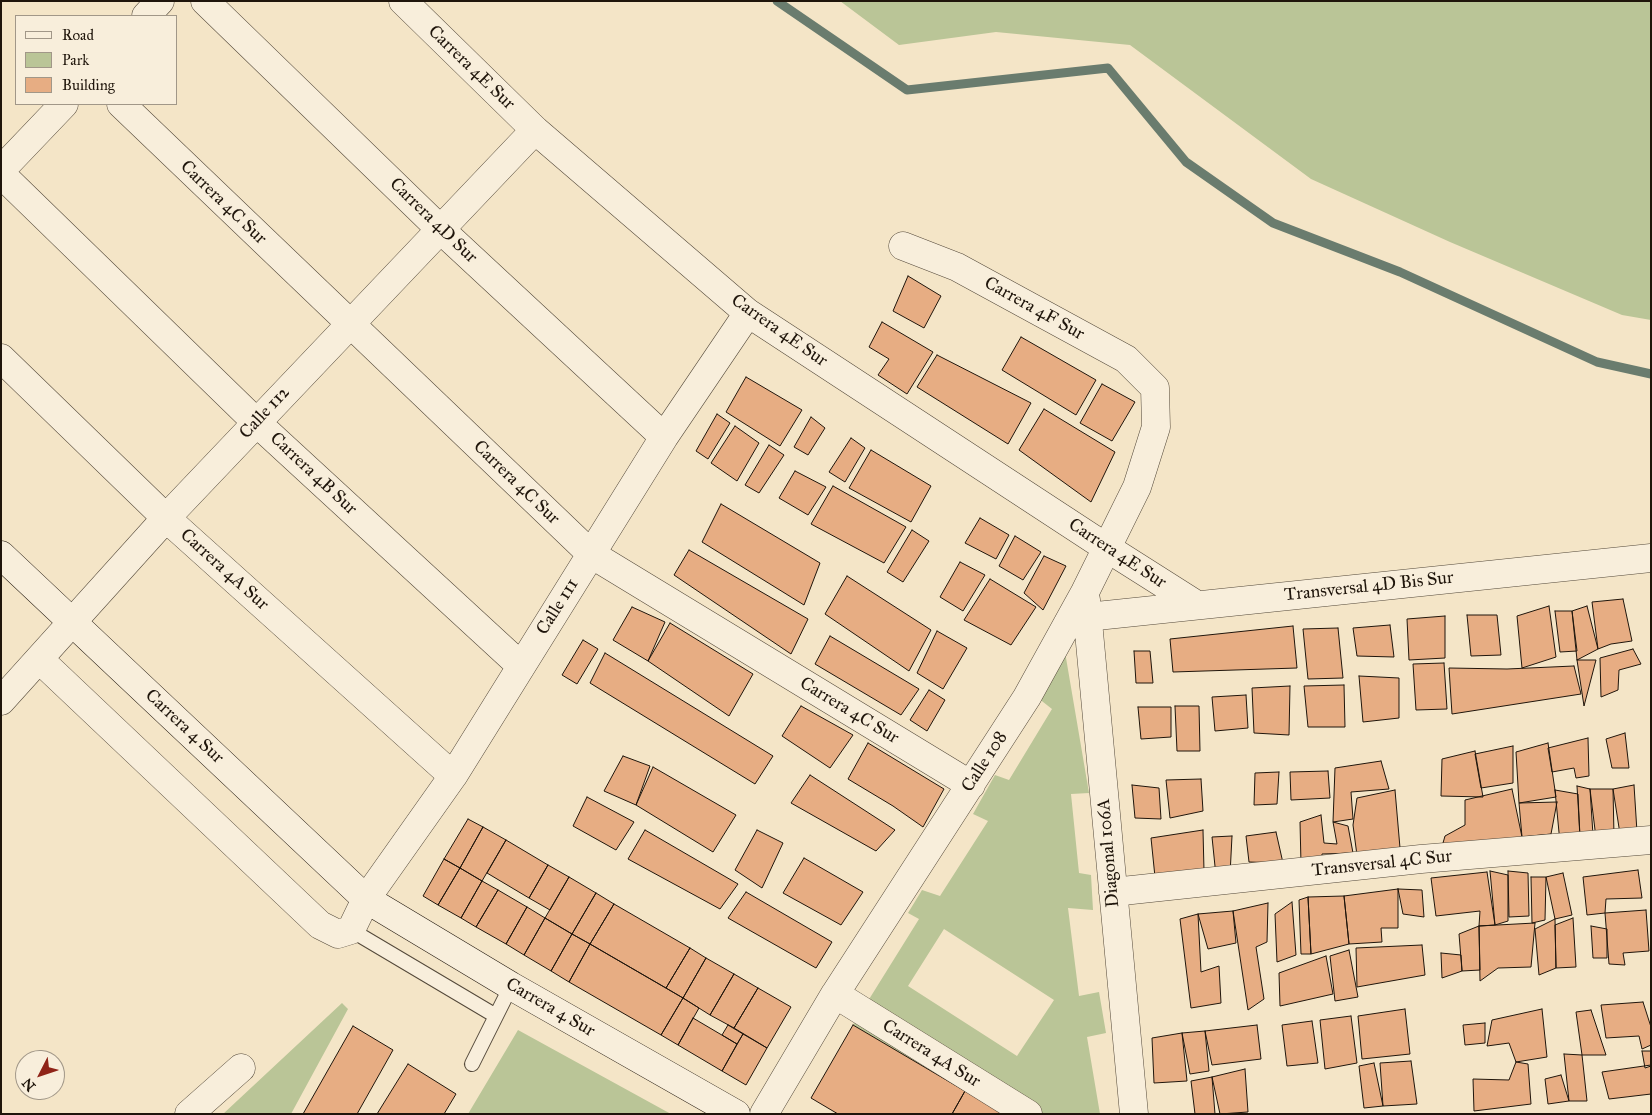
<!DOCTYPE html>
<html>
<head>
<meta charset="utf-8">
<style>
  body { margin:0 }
  #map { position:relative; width:1652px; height:1115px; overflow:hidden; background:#f4e5c7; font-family:"IM FELL Great Primer",serif }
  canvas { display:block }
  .frame { position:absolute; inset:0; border:2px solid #1f150b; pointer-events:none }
  .legend { position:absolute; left:15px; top:15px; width:162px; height:90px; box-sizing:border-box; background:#f8eedb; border:1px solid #a19788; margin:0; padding:6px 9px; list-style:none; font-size:15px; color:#1f150b }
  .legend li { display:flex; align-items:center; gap:10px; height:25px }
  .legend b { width:25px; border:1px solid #a19788 }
  .north { position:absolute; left:15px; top:1050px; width:50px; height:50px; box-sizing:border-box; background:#f8eedb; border:1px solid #a19788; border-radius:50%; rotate:229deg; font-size:14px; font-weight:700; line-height:20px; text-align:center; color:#1f150b }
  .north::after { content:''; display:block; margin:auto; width:18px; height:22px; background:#8f2418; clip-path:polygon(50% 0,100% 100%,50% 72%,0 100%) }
</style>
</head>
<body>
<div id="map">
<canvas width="1652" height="1115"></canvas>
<div class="frame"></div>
<ul class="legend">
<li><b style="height:6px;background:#f8eedb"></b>Road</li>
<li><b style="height:14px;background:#bac597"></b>Park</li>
<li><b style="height:14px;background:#e7ad83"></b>Building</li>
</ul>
<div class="north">N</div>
</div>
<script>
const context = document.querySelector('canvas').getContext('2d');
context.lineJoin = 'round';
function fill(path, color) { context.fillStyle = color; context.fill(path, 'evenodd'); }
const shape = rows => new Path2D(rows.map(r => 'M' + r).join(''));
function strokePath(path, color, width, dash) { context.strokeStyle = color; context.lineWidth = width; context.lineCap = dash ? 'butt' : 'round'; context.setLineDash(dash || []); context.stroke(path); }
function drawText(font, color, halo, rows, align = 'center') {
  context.font = font + ' "IM FELL Great Primer",serif'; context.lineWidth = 4; context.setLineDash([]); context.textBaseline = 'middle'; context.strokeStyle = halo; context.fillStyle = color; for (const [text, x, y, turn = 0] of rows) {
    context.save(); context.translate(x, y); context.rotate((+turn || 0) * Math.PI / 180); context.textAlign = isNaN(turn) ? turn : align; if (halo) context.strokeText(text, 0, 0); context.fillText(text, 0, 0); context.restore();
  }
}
fill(shape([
  [840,1,1651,1,1651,320,1622,315,1450,242,1311,179,1130,45,996,32,899,45],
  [1065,652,1089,793,1071,794,1079,873,1091,875,1093,910,1068,908,1079,996,1099,992,1106,1033,1087,1037,1100,1114,1003,1114,853,1025,919,919,908,913,922,890,940,896,988,821,973,814,995,775,1009,780,1052,709,1038,698],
  [944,929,1054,1000,1017,1056,908,986],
  [342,1003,348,1009,291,1114,223,1114],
  [518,1030,671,1114,468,1114]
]), '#bac597');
strokePath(shape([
  [777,1,907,90,1108,68,1186,162,1273,223,1400,272,1597,362,1651,374]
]), '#6a7c6e', 9);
const building = shape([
  [908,276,941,296,924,328,893,311,908,276],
  [882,322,933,352,907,394,878,375,889,359,869,347,882,322],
  [1021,337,1096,380,1076,415,1002,370,1021,337],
  [937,355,1031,403,1008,444,917,387,937,355],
  [746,377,802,410,780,446,726,412,746,377],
  [1102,384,1135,402,1112,441,1080,423,1102,384],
  [1044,409,1115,452,1091,502,1019,450,1044,409],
  [717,414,730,423,708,459,696,451,717,414],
  [811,417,825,428,808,455,794,447,811,417],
  [735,426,759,443,737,481,711,463,735,426],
  [851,438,865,448,845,482,829,472,851,438],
  [769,445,784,455,759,493,745,485,769,445],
  [871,450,931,486,911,522,849,488,871,450],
  [795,471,826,487,808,515,779,498,795,471],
  [833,486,906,527,884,563,811,524,833,486],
  [721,504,820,563,804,605,702,542,721,504],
  [980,518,1009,535,996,559,965,543,980,518],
  [912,530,929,541,903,582,887,572,912,530],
  [1015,536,1041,552,1023,580,999,566,1015,536],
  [689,550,808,619,791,654,674,575,689,550],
  [1044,556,1066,566,1043,610,1024,593,1044,556],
  [960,562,985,575,963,611,940,597,960,562],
  [847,576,931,630,909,671,825,614,847,576],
  [990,579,1036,607,1011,645,964,620,990,579],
  [1623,599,1632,641,1611,644,1598,649,1592,602,1623,599],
  [1549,606,1556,657,1522,668,1517,616,1549,606],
  [1587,606,1598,649,1577,660,1572,611,1587,606],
  [632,607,665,622,648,661,613,640,632,607],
  [1555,611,1572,611,1577,651,1560,652,1555,611],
  [1467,615,1497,615,1501,655,1471,656,1467,615],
  [1445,616,1445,658,1409,660,1407,619,1445,616],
  [670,623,753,674,729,716,648,661,670,623],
  [1390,625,1394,657,1357,656,1353,628,1390,625],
  [1293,626,1297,668,1173,672,1170,639,1293,626],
  [1338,628,1343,678,1308,679,1303,629,1338,628],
  [937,631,967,648,943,689,917,673,937,631],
  [830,636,919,689,901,715,815,664,830,636],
  [583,640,598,649,577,684,562,675,583,640],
  [1633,649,1641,664,1619,670,1618,690,1601,697,1600,658,1633,649],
  [1134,651,1150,651,1153,683,1136,683,1134,651],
  [605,653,773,756,755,784,590,683,605,653],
  [1577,660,1596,660,1584,706,1577,660],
  [1444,663,1447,709,1416,710,1413,664,1444,663],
  [1574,666,1581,694,1452,714,1449,668,1507,669,1574,666],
  [1359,676,1399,678,1399,718,1363,722,1359,676],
  [1344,685,1345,727,1308,727,1304,686,1344,685],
  [1290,686,1289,735,1254,733,1252,688,1290,686],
  [929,690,945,700,927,731,910,720,929,690],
  [1246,695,1248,728,1215,731,1212,697,1246,695],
  [801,706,853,735,830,768,782,736,801,706],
  [1175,706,1199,706,1200,751,1177,751,1175,706],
  [1138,707,1171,707,1171,737,1141,739,1138,707],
  [1625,733,1629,768,1612,768,1606,739,1625,733],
  [1588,738,1589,776,1576,778,1574,768,1552,772,1548,748,1588,738],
  [868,743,944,789,923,827,893,806,848,779,868,743],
  [1548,743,1556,797,1519,803,1516,752,1548,743],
  [1513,746,1513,783,1481,788,1475,754,1513,746],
  [1475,751,1483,797,1441,796,1442,759,1475,751],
  [623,756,650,766,636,805,604,791,623,756],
  [1381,761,1389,789,1351,792,1353,819,1333,822,1335,768,1381,761],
  [653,767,736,815,713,852,636,805,653,767],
  [1328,771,1330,798,1291,800,1290,772,1328,771],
  [1279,772,1277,804,1254,805,1255,773,1279,772],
  [810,775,895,830,876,851,791,803,810,775],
  [1201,779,1203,811,1170,818,1166,780,1201,779],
  [1132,785,1159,788,1161,819,1135,818,1132,785],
  [1634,785,1637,832,1620,834,1613,789,1634,785],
  [1577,786,1590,789,1593,835,1580,835,1577,786],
  [1512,789,1522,837,1441,850,1445,836,1465,825,1465,800,1512,789],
  [1590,789,1613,789,1614,836,1596,838,1590,789],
  [1395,790,1400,848,1358,863,1353,825,1357,798,1395,790],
  [1555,790,1578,794,1580,841,1560,843,1555,790],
  [587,797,634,822,616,850,573,826,587,797],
  [1557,802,1551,834,1522,837,1519,803,1557,802],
  [1321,815,1324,843,1337,844,1333,822,1348,826,1353,853,1322,854,1321,864,1301,864,1300,822,1321,815],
  [468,819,483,827,460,868,444,859,468,819],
  [483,827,506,840,482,881,460,868,483,827],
  [645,830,738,884,720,909,628,859,645,830],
  [757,830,783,843,762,888,735,870,757,830],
  [1203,830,1204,871,1155,877,1151,838,1203,830],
  [1276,832,1283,863,1249,862,1246,836,1276,832],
  [1232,836,1230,875,1216,876,1212,837,1232,836],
  [506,840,548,865,529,898,487,873,506,840],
  [804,858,863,892,841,925,783,893,804,858],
  [444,859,460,868,438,905,423,896,444,859],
  [548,865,569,877,550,910,529,898,548,865],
  [460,868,482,881,461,918,438,905,460,868],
  [1638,870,1642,898,1606,899,1605,913,1587,915,1583,877,1638,870],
  [1490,871,1508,875,1508,921,1495,925,1490,871],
  [1508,871,1528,873,1529,916,1509,917,1508,871],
  [1487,872,1495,925,1479,926,1480,911,1436,916,1431,878,1487,872],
  [1563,873,1572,915,1555,919,1546,877,1563,873],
  [569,877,596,893,572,934,545,918,569,877],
  [1531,877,1546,877,1545,920,1532,923,1531,877],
  [482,881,498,890,476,927,461,918,482,881],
  [1398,889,1422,890,1424,917,1403,914,1398,889],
  [1398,889,1398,928,1381,928,1382,942,1349,944,1344,896,1398,889],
  [498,890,527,907,506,944,476,927,498,890],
  [746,892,832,942,816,968,728,918,746,892],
  [596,893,614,904,590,944,572,934,596,893],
  [1344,896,1349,944,1311,954,1308,897,1344,896],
  [1308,897,1311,954,1301,954,1299,900,1308,897],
  [1292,902,1296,955,1277,962,1275,914,1292,902],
  [1268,903,1267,942,1256,947,1264,999,1248,1010,1233,911,1268,903],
  [614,904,690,948,666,988,590,944,614,904],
  [527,907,545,918,524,955,506,944,527,907],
  [1646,910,1649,951,1623,953,1625,965,1609,964,1605,913,1646,910],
  [1233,911,1236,943,1208,949,1198,914,1233,911],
  [1198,914,1201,972,1219,966,1221,1003,1191,1008,1180,919,1198,914],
  [545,918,572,934,551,971,524,955,545,918],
  [1573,918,1576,967,1556,968,1555,925,1573,918],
  [1555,919,1556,968,1539,975,1535,929,1555,919],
  [1535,923,1531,967,1498,968,1480,981,1479,926,1535,923],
  [1479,926,1480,970,1462,971,1459,934,1479,926],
  [1591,926,1607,929,1607,958,1593,958,1591,926],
  [572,934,590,944,569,982,551,971,572,934],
  [590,944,683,998,661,1035,569,982,590,944],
  [1422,945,1425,975,1357,987,1356,948,1422,945],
  [690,948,706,958,683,998,666,988,690,948],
  [1349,950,1358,997,1335,1001,1330,956,1349,950],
  [1441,953,1461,955,1462,971,1442,978,1441,953],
  [1326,956,1333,994,1280,1006,1279,973,1326,956],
  [706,958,734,974,710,1015,683,998,706,958],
  [734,974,758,988,734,1028,710,1015,734,974],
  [758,988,791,1007,767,1048,734,1028,758,988],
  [683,998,699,1008,678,1045,661,1035,683,998],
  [1643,1002,1651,1027,1651,1045,1642,1049,1639,1036,1606,1038,1601,1005,1643,1002],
  [1405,1009,1410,1054,1362,1059,1358,1016,1405,1009],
  [1542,1009,1547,1057,1516,1062,1509,1043,1487,1046,1492,1020,1542,1009],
  [1591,1010,1606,1055,1582,1055,1576,1012,1591,1010],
  [1351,1016,1357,1063,1325,1069,1320,1020,1351,1016],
  [693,1018,737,1044,722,1071,678,1045,693,1018],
  [1312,1021,1318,1063,1287,1066,1282,1025,1312,1021],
  [1485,1023,1485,1043,1465,1045,1463,1025,1485,1023],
  [728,1025,743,1034,737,1044,722,1035,728,1025],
  [853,1025,965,1091,952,1114,838,1114,811,1098,853,1025],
  [1257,1025,1261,1059,1212,1065,1205,1031,1257,1025],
  [353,1026,393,1050,357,1114,303,1114,353,1026],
  [1205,1031,1209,1071,1190,1074,1182,1033,1205,1031],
  [1182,1033,1187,1081,1154,1083,1152,1038,1182,1033],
  [743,1034,767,1048,746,1085,722,1071,743,1034],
  [1642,1051,1651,1051,1651,1066,1645,1068,1642,1051],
  [1564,1054,1582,1055,1587,1101,1569,1101,1564,1054],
  [1411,1061,1417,1104,1383,1106,1380,1063,1411,1061],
  [1516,1062,1528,1064,1531,1104,1474,1111,1473,1079,1509,1080,1516,1062],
  [1374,1063,1383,1106,1364,1108,1359,1066,1374,1063],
  [408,1064,456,1094,444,1114,377,1114,408,1064],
  [1651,1065,1651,1094,1609,1099,1602,1072,1651,1065],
  [1245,1069,1248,1112,1220,1114,1212,1077,1245,1069],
  [1561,1075,1569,1101,1548,1104,1545,1079,1561,1075],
  [1212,1077,1215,1114,1195,1114,1191,1081,1212,1077],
  [965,1091,1003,1114,952,1114,965,1091]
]);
fill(building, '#e7ad83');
strokePath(building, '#1f150b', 1);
const lane = shape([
  [351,930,496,1016],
  [472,1064,511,986]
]);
const street = shape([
  [205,1,440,229,664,437],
  [403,1,535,130,748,313,1107,548,1197,605],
  [146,16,160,1],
  [121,104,591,554,971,785],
  [1,170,64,104],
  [1,174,256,422,521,666],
  [1,358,166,518,453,776],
  [1086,600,1134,1114],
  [1087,617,1651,558],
  [39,659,320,925,338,934,351,930,366,899,453,776,664,437,748,313],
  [1,701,166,518,535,130],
  [1113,892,1421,859,1651,840],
  [835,994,1028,1114],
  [189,1114,241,1068],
  [764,1114,835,994,1027,697,1085,592,1137,487,1156,427,1155,388,1126,359,957,267,903,246]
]);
const secondary = shape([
  [1,555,366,899,511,986,736,1114]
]);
strokePath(lane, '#54493a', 16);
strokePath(street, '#54493a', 29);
strokePath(secondary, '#1f150b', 29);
strokePath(lane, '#f8eedb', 14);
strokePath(street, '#f8eedb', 28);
strokePath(secondary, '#f8eedb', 28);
drawText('18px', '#1f150b', '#f8eedb', [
  ["Carrera 4E Sur",471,68,44],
  ["Carrera 4C Sur",223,203,44],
  ["Carrera 4D Sur",433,221,44],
  ["Carrera 4F Sur",1034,309,29],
  ["Carrera 4E Sur",779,331,35],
  ["Calle 112",265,413,-47],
  ["Carrera 4B Sur",313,474,43],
  ["Carrera 4C Sur",516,483,44],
  ["Carrera 4E Sur",1117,554,33],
  ["Carrera 4A Sur",224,570,42],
  ["Transversal 4D Bis Sur",1369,587,-6],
  ["Calle 111",558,607,-58],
  ["Carrera 4C Sur",849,711,31],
  ["Carrera 4 Sur",184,727,43],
  ["Calle 108",985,762,-57],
  ["Diagonal 106A",1109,853,-95],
  ["Transversal 4C Sur",1382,864,-6],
  ["Carrera 4 Sur",550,1008,30],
  ["Carrera 4A Sur",931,1054,32]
]);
</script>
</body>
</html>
